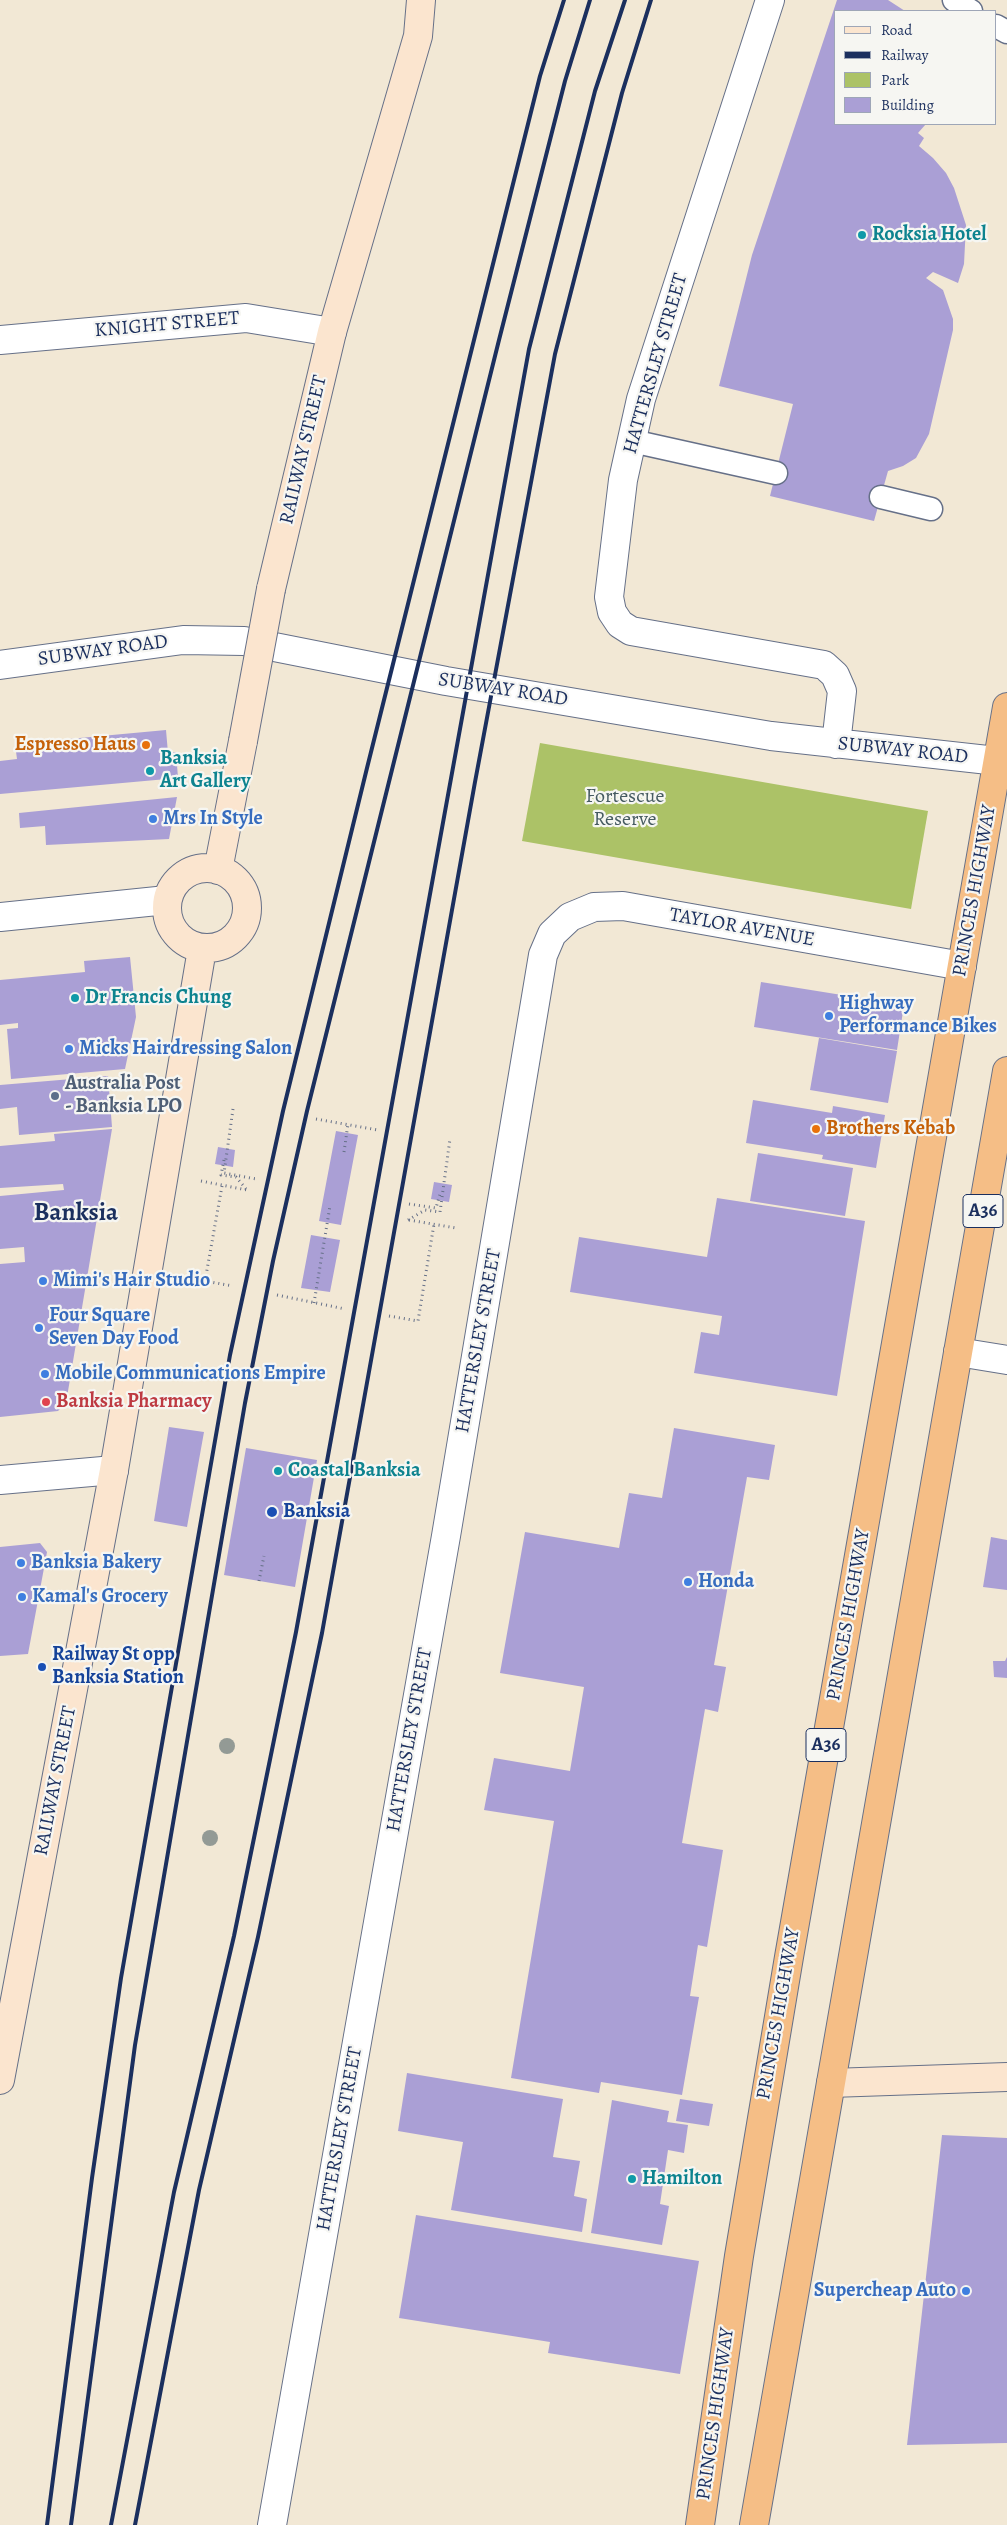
<!DOCTYPE html>
<html>
<head>
<meta charset="utf-8">
<style>
  body { margin:0 }
  #map { position:relative; width:1007px; height:2525px; overflow:hidden; background:#f2e8d5; font-family:Alegreya,serif }
  canvas { display:block }
  .legend { position:absolute; left:834px; top:10px; width:162px; height:115px; box-sizing:border-box; background:#f6f6f2; border:1px solid #9ea6b7; margin:0; padding:6px 9px; list-style:none; font-size:15px; color:#1b2f5e }
  .legend li { display:flex; align-items:center; gap:10px; height:25px }
  .legend b { width:25px; border:1px solid #9ea6b7 }
</style>
</head>
<body>
<div id="map">
<canvas width="1007" height="2525"></canvas>
<ul class="legend">
<li><b style="height:6px;background:#fbe5cf"></b>Road</li>
<li><b style="height:6px;background:#1b2f5e"></b>Railway</li>
<li><b style="height:14px;background:#acc267"></b>Park</li>
<li><b style="height:14px;background:#aa9fd5"></b>Building</li>
</ul>
</div>
<script>
const context = document.querySelector('canvas').getContext('2d');
context.lineJoin = 'round';
function fill(path, color) { context.fillStyle = color; context.fill(path, 'evenodd'); }
const shape = rows => new Path2D(rows.map(r => 'M' + r).join(''));
function strokePath(path, color, width, dash) { context.strokeStyle = color; context.lineWidth = width; context.lineCap = dash ? 'butt' : 'round'; context.setLineDash(dash || []); context.stroke(path); }
function drawText(font, color, halo, rows, align = 'center') {
  context.font = font + ' Alegreya,serif'; context.lineWidth = 4.5; context.setLineDash([]); context.textBaseline = 'middle'; context.strokeStyle = halo; context.fillStyle = color; for (const [text, x, y, turn = 0] of rows) {
    context.save(); context.translate(x, y); context.rotate((+turn || 0) * Math.PI / 180); context.textAlign = isNaN(turn) ? turn : align; if (halo) context.strokeText(text, 0, 0); context.fillText(text, 0, 0); context.restore();
  }
}
fill(shape([
  [540,743,928,811,911,909,522,841]
]), '#acc267');
fill(shape([
  [837,0,888,0,905,11,836,11,836,124,926,124,918,133,924,138,919,146,933,158,946,173,954,188,966,225,964,264,958,283,933,272,926,278,943,290,953,319,953,330,929,434,916,458,903,466,888,471,874,521,770,496,793,404,719,386,752,255],
  [166,730,168,753,176,752,178,778,0,794,0,761,17,759,15,744],
  [177,797,169,839,46,845,45,826,20,828,19,813],
  [130,957,136,1017,125,1069,11,1079,7,1029,18,1028,18,1023,0,1025,0,980,85,972,84,961],
  [761,982,904,1005,897,1050,754,1027],
  [819,1038,897,1051,888,1103,810,1090],
  [108,1076,112,1127,19,1135,17,1107,0,1109,0,1085],
  [753,1100,832,1113,833,1106,885,1115,876,1168,822,1159,823,1155,746,1143],
  [112,1129,66,1403,58,1411,0,1417,0,1264,25,1262,24,1247,0,1249,0,1196,64,1190,63,1184,0,1188,0,1146,55,1141,54,1134],
  [336,1131,358,1135,341,1225,319,1221],
  [218,1147,235,1150,233,1167,215,1164],
  [758,1153,853,1168,845,1216,750,1201],
  [434,1182,452,1185,449,1202,431,1199],
  [717,1198,865,1221,837,1396,694,1373,701,1332,719,1335,722,1316,570,1292,579,1237,707,1257],
  [311,1235,340,1240,330,1292,301,1288],
  [169,1427,204,1432,187,1527,154,1521],
  [674,1428,775,1445,769,1480,747,1477,714,1665,726,1667,718,1712,705,1709,682,1843,723,1850,707,1947,698,1945,690,1996,699,1997,682,2095,601,2082,599,2093,511,2078,554,1821,484,1810,494,1758,570,1771,584,1687,500,1673,525,1532,619,1548,629,1493,662,1498],
  [246,1448,317,1460,295,1587,224,1575],
  [991,1537,1007,1540,1007,1590,983,1587],
  [40,1543,47,1552,28,1654,0,1656,0,1547],
  [1007,1657,1007,1678,994,1677,993,1661,1005,1661],
  [407,2073,563,2099,553,2157,580,2161,574,2196,587,2199,582,2232,451,2210,463,2142,398,2131],
  [680,2099,713,2104,709,2126,676,2121],
  [612,2100,669,2111,667,2122,688,2125,684,2153,668,2150,660,2204,669,2206,662,2245,591,2233],
  [942,2135,1007,2138,1007,2443,907,2445],
  [416,2215,699,2261,680,2374,548,2353,550,2342,399,2318]
]), '#aa9fd5');
const lane = shape([
  [954,0,971,11],
  [996,26,1007,32],
  [632,441,776,473],
  [881,497,931,509]
]);
const street = shape([
  [770,0,641,399,623,480,609,597,612,612,620,624,631,631,824,665,835,675,842,691,836,744],
  [0,340,246,318,332,332],
  [0,665,183,640,244,641,446,681,771,736,1007,762],
  [0,917,167,900],
  [958,1352,1007,1360],
  [0,1480,114,1470],
  [272,2525,446,1536,543,955,552,934,570,917,594,907,623,906,962,966]
]);
const secondary = shape([
  [271,589,332,332,418,36,421,0],
  '167 908a40 40 0 1 1 80 0a40 40 0 1 1-80 0Z',
  [218,870,243,741],
  [0,2080,114,1470,202,949],
  [831,2083,1007,2077]
]);
const highway = shape([
  [700,2525,739,2256,789,1957,1007,707],
  [754,2525,1007,1071]
]);
strokePath(lane, '#667088', 25);
strokePath(street, '#667088', 30);
strokePath(secondary, '#667088', 30);
strokePath(highway, '#667088', 30);
strokePath(shape([
  [233,1109,224,1173,256,1179],
  [316,1119,378,1130],
  [344,1152,348,1124],
  [224,1160,221,1175,236,1177,247,1190],
  [201,1181,247,1190],
  [222,1186,205,1281,233,1286],
  [409,1204,436,1208,440,1194],
  [408,1220,425,1210,440,1212,450,1139],
  [409,1220,456,1228],
  [277,1295,345,1309],
  [314,1303,330,1206],
  [389,1316,418,1321,434,1224],
  [259,1581,264,1556]
]), '#667088', 3, [1, 4]);
strokePath(lane, '#fff', 22);
strokePath(street, '#fff', 28);
strokePath(secondary, '#fbe5cf', 28);
strokePath(highway, '#f5be86', 28);
strokePath(shape([
  [47,2525,92,2178,121,1978,230,1355,283,1111,367,768,540,76,564,0],
  [71,2525,135,2045,245,1403,273,1261,307,1111,499,340,565,81,590,0],
  [111,2525,174,2192,234,1936,296,1632,529,349,595,91,625,0],
  [135,2525,199,2190,258,1937,322,1633,475,782,555,354,622,93,651,0]
]), '#1b2f5e', 4);
const secondaryBridge = shape([
  [243,741,271,589]
]);
strokePath(secondaryBridge, '#667088', 30, []);
strokePath(secondaryBridge, '#fbe5cf', 28);
context.fillStyle = '#939a95';
for (const [x, y] of [
  [227,1746],
  [210,1838]
]) { context.beginPath(); context.arc(x, y, 8, 0, 2 * Math.PI); context.fill(); }
for (const [x, y, r, color] of [
  [862,235,5,"#0f9aa8"],
  [146,745,5,"#e8710a"],
  [150,771,5,"#0f9aa8"],
  [153,819,5,"#3f7fe0"],
  [75,998,5,"#0f9aa8"],
  [829,1016,5,"#3f7fe0"],
  [69,1049,5,"#3f7fe0"],
  [55,1096,5,"#5c6f8a"],
  [816,1129,5,"#e8710a"],
  [43,1281,5,"#3f7fe0"],
  [39,1328,5,"#3f7fe0"],
  [45,1374,5,"#3f7fe0"],
  [46,1402,5,"#e0444e"],
  [278,1471,5,"#0f9aa8"],
  [272,1512,6,"#1a4fb4"],
  [21,1563,5,"#3f7fe0"],
  [688,1582,5,"#3f7fe0"],
  [22,1597,5,"#3f7fe0"],
  [42,1667,5,"#1a4fb4"],
  [632,2179,5,"#0f9aa8"],
  [966,2291,5,"#3f7fe0"]
]) { const dot = new Path2D(); dot.arc(x, y, r, 0, 2 * Math.PI); context.fillStyle = color; context.fill(dot); strokePath(dot, '#f6f6f2', 2); }
for (const [x, y, w] of [
  [983,1211,40],
  [826,1745,40]
]) { const box = new Path2D(); box.roundRect(x - w / 2, y - 16.5, w, 33, 4); context.fillStyle = '#f6f6f2'; context.fill(box); strokePath(box, '#1b2f5e', 1); }
drawText('bold 19px', '#1b2f5e', null, [
  ["A36",983,1211],
  ["A36",826,1745]
]);
drawText('bold 20px', '#0d838f', '#f6f6f2', [
  ["Rocksia Hotel",872,235],
  ["Banksia",160,759],
  ["Art Gallery",160,782],
  ["Dr Francis Chung",85,998],
  ["Coastal Banksia",288,1471],
  ["Hamilton",642,2179]
], 'left');
drawText('20px', '#1b2f5e', '#f6f6f2', [
  ["KNIGHT STREET",167,325,-5],
  ["HATTERSLEY STREET",656,364,-74],
  ["RAILWAY STREET",304,450,-77],
  ["SUBWAY ROAD",103,651,-8],
  ["SUBWAY ROAD",503,690,9],
  ["SUBWAY ROAD",903,751,6],
  ["PRINCES HIGHWAY",975,891,-80],
  ["TAYLOR AVENUE",742,928,10],
  ["HATTERSLEY STREET",479,1341,-80],
  ["PRINCES HIGHWAY",849,1615,-80],
  ["HATTERSLEY STREET",410,1740,-80],
  ["RAILWAY STREET",56,1781,-79],
  ["PRINCES HIGHWAY",779,2014,-80],
  ["HATTERSLEY STREET",340,2139,-80],
  ["PRINCES HIGHWAY",716,2414,-82]
]);
drawText('bold 20px', '#c56008', '#f6f6f2', [
  ["Espresso Haus",136,745],
  ["Brothers Kebab",826,1129,"left"]
], 'right');
drawText('20px', '#465b61', '#f6f6f2', [
  ["Fortescue",625,797],
  ["Reserve",625,820]
]);
drawText('bold 20px', '#366cbe', '#f6f6f2', [
  ["Mrs In Style",163,819],
  ["Highway",839,1004],
  ["Performance Bikes",839,1027],
  ["Micks Hairdressing Salon",79,1049],
  ["Mimi's Hair Studio",53,1281],
  ["Four Square",49,1316],
  ["Seven Day Food",49,1339],
  ["Mobile Communications Empire",55,1374],
  ["Banksia Bakery",31,1563],
  ["Honda",698,1582],
  ["Kamal's Grocery",32,1597],
  ["Supercheap Auto",956,2291,"right"]
], 'left');
drawText('bold 20px', '#4e5e75', '#f6f6f2', [
  ["Australia Post",65,1084],
  ["- Banksia LPO",65,1107]
], 'left');
drawText('bold 20px', '#be3a42', '#f6f6f2', [
  ["Banksia Pharmacy",56,1402]
], 'left');
drawText('bold 20px', '#164399', '#f6f6f2', [
  ["Banksia",283,1512],
  ["Railway St opp",52,1655],
  ["Banksia Station",52,1678]
], 'left');
drawText('bold 25px', '#1b2f5e', '#f6f6f2', [
  ["Banksia",76,1214]
]);
</script>
</body>
</html>
